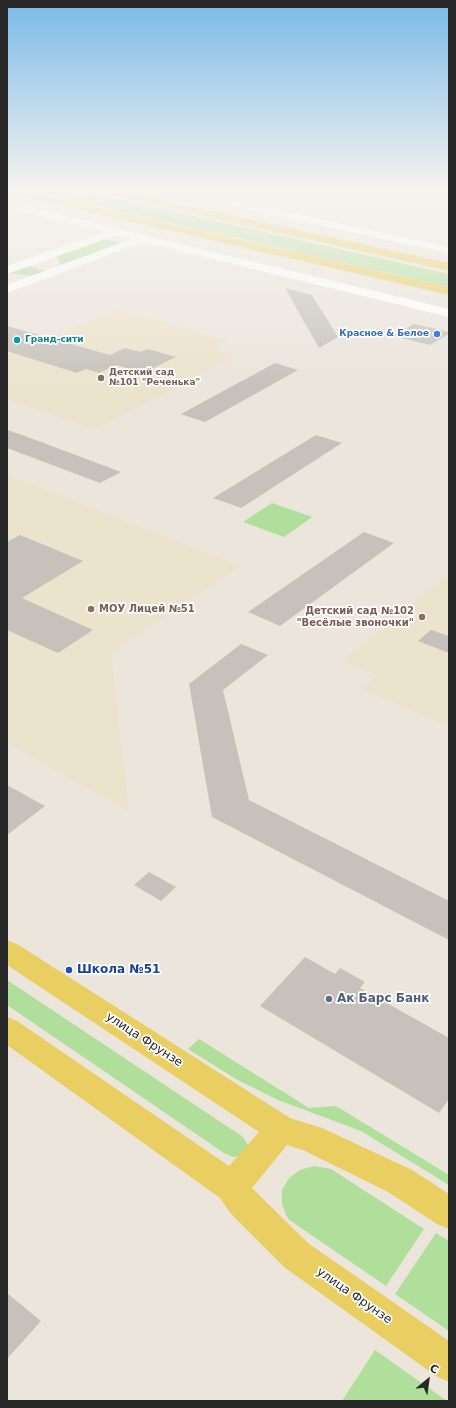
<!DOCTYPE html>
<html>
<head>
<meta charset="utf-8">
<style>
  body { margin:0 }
  #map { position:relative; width:456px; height:1408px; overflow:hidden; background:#ebe5dc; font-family:"DejaVu Sans",sans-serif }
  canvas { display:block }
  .frame { position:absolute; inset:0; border:8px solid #292929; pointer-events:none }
  .north { position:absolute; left:408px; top:1360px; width:40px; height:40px; -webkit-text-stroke:3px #fff; paint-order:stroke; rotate:29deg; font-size:11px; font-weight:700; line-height:16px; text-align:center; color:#292929 }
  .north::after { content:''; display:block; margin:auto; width:14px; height:18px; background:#292929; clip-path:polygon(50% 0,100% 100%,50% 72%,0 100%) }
</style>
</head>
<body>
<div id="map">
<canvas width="456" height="1408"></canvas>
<div class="frame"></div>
<div class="north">С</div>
</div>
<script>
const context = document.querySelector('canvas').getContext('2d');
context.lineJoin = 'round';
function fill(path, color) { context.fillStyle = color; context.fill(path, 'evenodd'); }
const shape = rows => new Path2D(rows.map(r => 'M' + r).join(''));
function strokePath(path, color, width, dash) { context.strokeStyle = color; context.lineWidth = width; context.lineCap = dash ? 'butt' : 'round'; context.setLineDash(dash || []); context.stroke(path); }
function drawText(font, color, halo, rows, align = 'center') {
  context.font = font + ' "DejaVu Sans",sans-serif'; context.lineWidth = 3.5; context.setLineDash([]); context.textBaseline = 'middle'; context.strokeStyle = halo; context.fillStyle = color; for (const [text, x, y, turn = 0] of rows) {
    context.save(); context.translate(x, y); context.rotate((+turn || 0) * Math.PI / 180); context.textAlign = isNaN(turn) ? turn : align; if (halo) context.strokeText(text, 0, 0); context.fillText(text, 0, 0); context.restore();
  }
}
fill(shape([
  [118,309,229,341,212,349,236,356,94,429,7,399,7,356],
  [7,475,240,566,111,653,129,811,7,743],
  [449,574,449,726,362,689,377,675,342,661]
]), '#ece3cc');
fill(shape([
  [25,190,81,190,84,191,63,198],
  [88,192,449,274,449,287,67,199],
  [102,238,124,244,62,267,56,254],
  [26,265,47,272,36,276,7,273],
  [272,503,312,517,284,537,243,522],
  [7,980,243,1137,248,1145,246,1151,241,1156,233,1157,224,1153,7,1005],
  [199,1039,309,1108,336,1106,449,1175,449,1185,361,1131,278,1100,236,1079,188,1049],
  [314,1166,331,1169,424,1229,386,1286,288,1219,282,1204,282,1190,289,1178,300,1170],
  [436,1233,449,1241,449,1331,395,1294],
  [375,1350,447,1401,342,1401]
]), '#afdf9a');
fill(shape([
  [285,288,312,295,338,337,319,348],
  [414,324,449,332,449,334,430,345,393,336],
  [7,326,110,355,125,348,140,352,148,349,176,357,143,373,116,365,99,373,86,369,77,373,7,351],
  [275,363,298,370,205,422,181,414],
  [7,430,25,436,121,472,100,483,7,448],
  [316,435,342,443,241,508,213,498],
  [364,532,394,543,280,626,248,612],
  [20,535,83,561,22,598,93,630,58,653,7,630,7,542],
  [431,630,449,636,449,653,418,641],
  [241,644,268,655,223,690,249,800,449,901,449,940,212,817,189,684],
  [7,785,45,806,7,835],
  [149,872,176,887,161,901,134,885],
  [305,957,335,974,340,968,365,982,360,988,449,1038,449,1099,439,1113,260,1006],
  [7,1293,41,1321,7,1359]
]), '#c6c2bb');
fill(shape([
  [164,190,184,190,449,247,449,253,169,193,164,190],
  [7,202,449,309,449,317,143,242,7,293,7,285,131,239,117,235,7,274,7,266,105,232,7,208,7,202]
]), '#fff');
fill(shape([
  [7,190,21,190,449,287,449,295,7,193,7,190],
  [96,190,115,190,449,263,449,271,101,193,96,190],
  [7,940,17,944,290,1118,322,1128,412,1170,449,1194,449,1229,437,1224,388,1192,303,1150,287,1145,252,1188,308,1243,449,1341,449,1382,436,1376,284,1267,231,1214,220,1198,7,1045,7,1017,17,1021,229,1166,259,1132,7,965,7,940]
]), '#e9cf62');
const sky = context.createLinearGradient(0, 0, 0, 387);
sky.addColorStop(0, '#79bae8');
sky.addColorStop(0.49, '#f6f3ef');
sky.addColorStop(1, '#f6f3ef00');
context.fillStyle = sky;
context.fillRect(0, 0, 456, 387);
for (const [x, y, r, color] of [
  [437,334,4,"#3f7fe0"],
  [17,340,4,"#0f9aa8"],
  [101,378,4,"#8d6e63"],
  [91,609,4,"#8d6e63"],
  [422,617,4,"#8d6e63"],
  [69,970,4,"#1a4fb4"],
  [329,999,4,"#5c6f8a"]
]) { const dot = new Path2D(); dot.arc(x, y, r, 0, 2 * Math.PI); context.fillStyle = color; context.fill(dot); strokePath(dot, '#fff', 1.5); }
drawText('bold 9px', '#366cbe', '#fff', [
  ["Красное & Белое",429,334]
], 'right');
drawText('bold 9px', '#0d838f', '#fff', [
  ["Гранд-сити",25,340]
], 'left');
drawText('bold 9px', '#785e54', '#fff', [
  ["Детский сад",109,373],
  ["№101 \"Реченька\"",109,383]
], 'left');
drawText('bold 10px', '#785e54', '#fff', [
  ["МОУ Лицей №51",99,609],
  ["Детский сад №102",414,611,"right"],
  ["\"Весёлые звоночки\"",414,623,"right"]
], 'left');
drawText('bold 12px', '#164399', '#fff', [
  ["Школа №51",77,970]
], 'left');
drawText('bold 12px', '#4e5e75', '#fff', [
  ["Ак Барс Банк",337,999]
], 'left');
drawText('12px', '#292929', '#fff', [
  ["улица Фрунзе",144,1040,33],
  ["улица Фрунзе",354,1296,35]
]);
</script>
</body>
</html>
